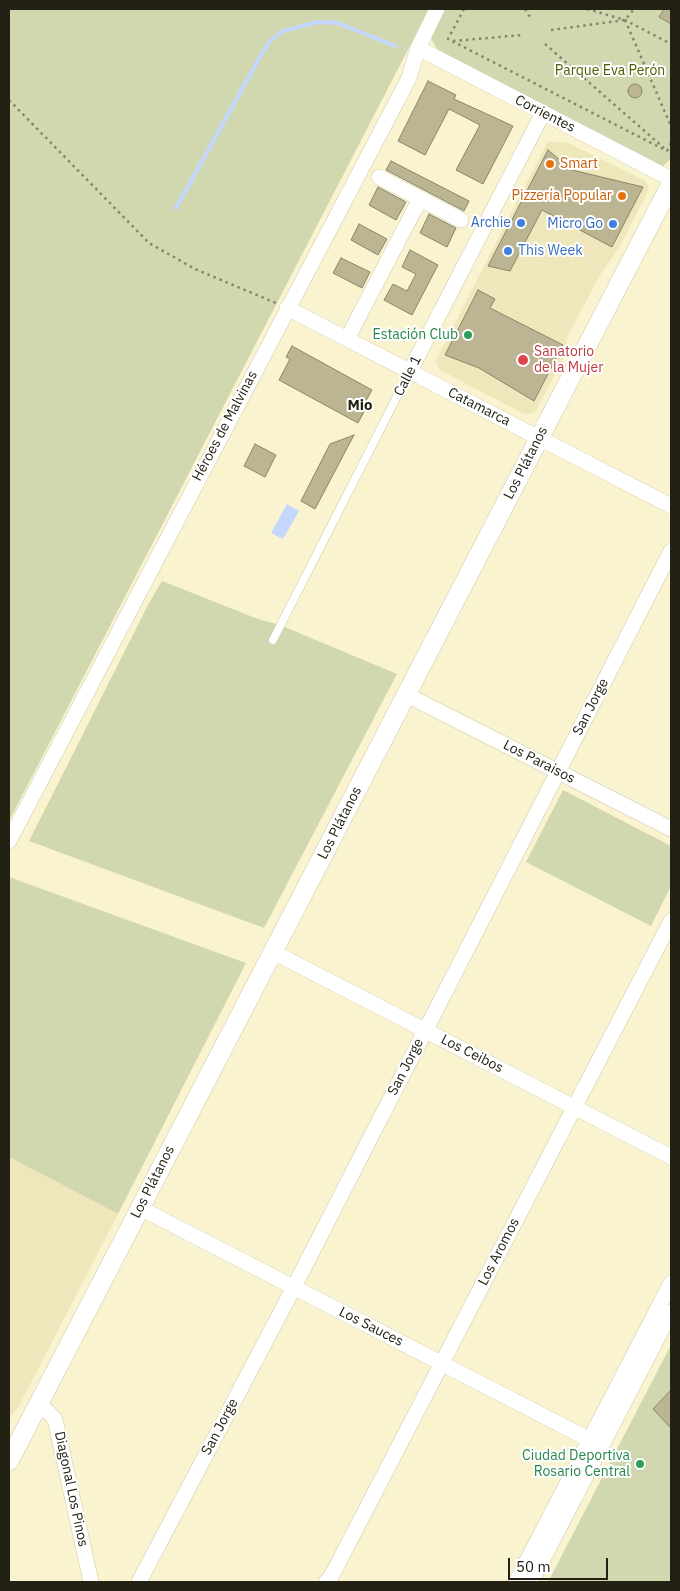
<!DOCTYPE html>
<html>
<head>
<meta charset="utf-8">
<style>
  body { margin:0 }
  #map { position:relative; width:680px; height:1591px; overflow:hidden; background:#faf3d0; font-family:"IBM Plex Sans",sans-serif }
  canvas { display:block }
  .frame { position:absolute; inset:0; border:10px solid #232114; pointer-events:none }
  .scale { position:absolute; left:508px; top:1558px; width:100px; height:22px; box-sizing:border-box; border:2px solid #232114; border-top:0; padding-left:6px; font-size:15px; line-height:18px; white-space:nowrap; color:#232114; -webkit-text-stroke:4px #fff; paint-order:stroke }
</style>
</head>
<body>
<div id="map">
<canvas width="680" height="1591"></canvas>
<div class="frame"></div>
<div class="scale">50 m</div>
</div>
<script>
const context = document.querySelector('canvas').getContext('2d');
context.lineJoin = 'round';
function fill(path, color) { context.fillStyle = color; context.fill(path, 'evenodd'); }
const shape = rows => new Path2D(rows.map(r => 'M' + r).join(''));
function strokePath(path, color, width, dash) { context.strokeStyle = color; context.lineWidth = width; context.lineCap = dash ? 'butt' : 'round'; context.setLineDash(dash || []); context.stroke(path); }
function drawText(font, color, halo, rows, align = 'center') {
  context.font = font + ' "IBM Plex Sans",sans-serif'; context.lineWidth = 4; context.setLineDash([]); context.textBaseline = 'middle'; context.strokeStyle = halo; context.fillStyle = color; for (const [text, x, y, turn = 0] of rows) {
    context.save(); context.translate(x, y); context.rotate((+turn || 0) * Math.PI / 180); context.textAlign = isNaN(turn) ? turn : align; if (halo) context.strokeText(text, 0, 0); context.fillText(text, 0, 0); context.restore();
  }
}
fill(shape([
  [548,141,568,143,646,181,649,189,619,248,600,275,566,339,568,349,537,409,531,414,524,414,440,370,435,362],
  [9,1157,118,1214,18,1408,9,1418]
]), '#efe7bc');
fill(shape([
  [9,9,429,9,9,821],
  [444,9,671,9,671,159,663,166,657,165,439,53,432,40,432,33],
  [162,581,258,619,280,625,397,674,264,928,29,841,149,603],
  [563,790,671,846,671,886,651,926,526,862],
  [9,877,246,963,118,1214,9,1157],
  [671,1345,671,1582,548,1582]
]), '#d1d8b0');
fill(shape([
  [287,504,299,511,283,539,271,533]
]), '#c4d7fe');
strokePath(shape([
  [176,208,261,55,270,41,283,31,318,22,338,23,395,46]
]), '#c4d7fe', 4);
const building = shape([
  [664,9,671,9,671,24,659,17,664,9],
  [428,81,456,95,454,99,513,126,483,184,456,170,480,125,449,109,425,155,398,141,428,81],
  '628 91a7 7 0 1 1 14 0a7 7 0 1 1-14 0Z',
  [548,150,572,170,643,187,612,247,542,210,510,271,488,266,548,150],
  [391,161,469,201,464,211,386,170,391,161],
  [378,187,406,202,396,220,369,205,378,187],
  [429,214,456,228,447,247,420,233,429,214],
  [359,224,387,239,378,255,351,240,359,224],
  [410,250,438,265,412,315,384,300,393,284,407,291,416,274,402,267,410,250],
  [341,258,370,272,362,288,333,273,341,258],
  [478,290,495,299,490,308,563,345,534,401,479,368,445,355,478,290],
  [292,346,372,390,363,406,366,408,358,423,279,380,290,359,286,357,292,346],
  [354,435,315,509,301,501,330,444,354,435],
  [255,444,276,455,265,477,244,466,255,444],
  [671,1390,671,1428,653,1409,671,1390]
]);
fill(building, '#bcb593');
strokePath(building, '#8c8565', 1);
const service = shape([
  [273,640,410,371]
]);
const minor = shape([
  [418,48,671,179],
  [379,177,461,220],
  [287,308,671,506],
  [347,339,420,199],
  [410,371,543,113],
  [407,695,671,829],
  [9,841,409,78,418,48,437,9],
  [273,952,671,1157],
  [140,1208,602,1446],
  [39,1403,55,1419,91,1582],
  [139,1582,294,1287,671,551],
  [326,1582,331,1577,671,921],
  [516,1582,671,1283],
  [531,1582,671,1312]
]);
const tertiary = shape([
  [9,1461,671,184]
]);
strokePath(service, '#d0c9a7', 9);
strokePath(minor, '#d0c9a7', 16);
strokePath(tertiary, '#d0c9a7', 20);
strokePath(shape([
  [464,9,448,39,667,151],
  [525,9,531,19],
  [587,9,625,20,671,44],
  [625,20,671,126],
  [551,30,625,20,634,9],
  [453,41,523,35],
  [545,44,664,148],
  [9,100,149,243,195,269,276,303],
  [667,151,671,143]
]), '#88846c', 2.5, [2.5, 4]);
strokePath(service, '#fff', 8);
strokePath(minor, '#fff', 15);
strokePath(tertiary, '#fff', 19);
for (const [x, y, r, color] of [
  [550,164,5,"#e8710a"],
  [622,196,5,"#e8710a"],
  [521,223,5,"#3f7fe0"],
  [613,224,5,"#3f7fe0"],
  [508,251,5,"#3f7fe0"],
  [468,335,5,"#2e9e5b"],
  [523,360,6,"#e0444e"],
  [640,1464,5,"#2e9e5b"]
]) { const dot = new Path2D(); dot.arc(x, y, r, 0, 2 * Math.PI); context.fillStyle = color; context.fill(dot); strokePath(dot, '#fff', 2); }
drawText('14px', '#525a00', '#fff', [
  ["Parque Eva Perón",610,71]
]);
drawText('14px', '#232114', '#fff', [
  ["Corrientes",545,114,27],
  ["Calle 1",408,376,-63],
  ["Catamarca",479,407,27],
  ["Héroes de Malvinas",225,426,-62],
  ["Los Plátanos",526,463,-63],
  ["San Jorge",591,707,-63],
  ["Los Paraisos",539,762,27],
  ["Los Plátanos",340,823,-63],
  ["Los Ceibos",472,1054,27],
  ["San Jorge",406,1067,-63],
  ["Los Plátanos",153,1182,-63],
  ["Los Aromos",499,1252,-63],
  ["Los Sauces",371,1327,27],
  ["San Jorge",220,1427,-62],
  ["Diagonal Los Pinos",71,1489,78]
]);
drawText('14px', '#c56008', '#fff', [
  ["Smart",560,164],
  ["Pizzería Popular",612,196,"right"]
], 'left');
drawText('14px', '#366cbe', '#fff', [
  ["Archie",511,223],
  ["Micro Go",603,224],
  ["This Week",518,251,"left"]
], 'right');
drawText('14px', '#27864d', '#fff', [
  ["Estación Club",458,335],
  ["Ciudad Deportiva",630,1456],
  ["Rosario Central",630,1472]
], 'right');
drawText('14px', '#be3a42', '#fff', [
  ["Sanatorio",534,352],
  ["de la Mujer",534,368]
], 'left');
drawText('bold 15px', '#232114', '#fff', [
  ["Mio",360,406]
]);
</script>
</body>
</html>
